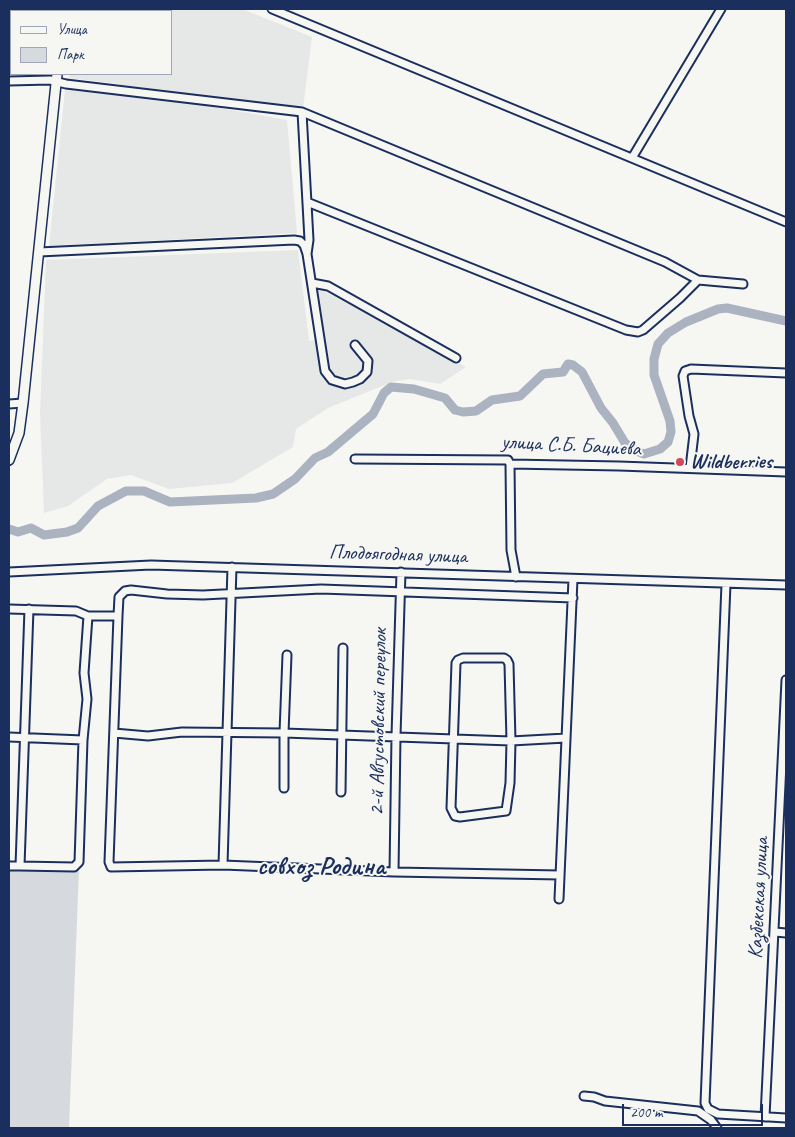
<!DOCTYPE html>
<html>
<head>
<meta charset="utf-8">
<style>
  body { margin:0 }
  #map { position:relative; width:795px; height:1137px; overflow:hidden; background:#f6f6f2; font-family:Caveat,sans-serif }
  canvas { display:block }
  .frame { position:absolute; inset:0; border:10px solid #1b2f5e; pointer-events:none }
  .legend { position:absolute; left:10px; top:10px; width:162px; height:65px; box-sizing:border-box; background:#f6f6f2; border:1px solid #9ea6b7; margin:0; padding:6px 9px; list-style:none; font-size:15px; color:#1b2f5e }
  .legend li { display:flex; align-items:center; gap:10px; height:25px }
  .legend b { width:25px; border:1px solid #9ea6b7 }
  .scale { position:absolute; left:622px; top:1104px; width:141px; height:22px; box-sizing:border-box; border:2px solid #1b2f5e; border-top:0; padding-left:6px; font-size:15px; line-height:18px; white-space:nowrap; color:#1b2f5e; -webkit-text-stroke:4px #f6f6f2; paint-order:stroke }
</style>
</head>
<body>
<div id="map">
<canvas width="795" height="1137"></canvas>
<div class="frame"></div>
<ul class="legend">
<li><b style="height:6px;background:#f6f6f2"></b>Улица</li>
<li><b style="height:14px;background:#d6d9dd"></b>Парк</li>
</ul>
<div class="scale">200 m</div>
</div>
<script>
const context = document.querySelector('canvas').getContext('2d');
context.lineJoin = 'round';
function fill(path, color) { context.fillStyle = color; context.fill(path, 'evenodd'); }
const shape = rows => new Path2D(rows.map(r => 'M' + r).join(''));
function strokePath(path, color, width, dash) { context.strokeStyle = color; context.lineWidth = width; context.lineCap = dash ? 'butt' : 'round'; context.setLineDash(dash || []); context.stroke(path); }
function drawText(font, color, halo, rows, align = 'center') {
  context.font = font + ' Caveat,sans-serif'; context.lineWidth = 4; context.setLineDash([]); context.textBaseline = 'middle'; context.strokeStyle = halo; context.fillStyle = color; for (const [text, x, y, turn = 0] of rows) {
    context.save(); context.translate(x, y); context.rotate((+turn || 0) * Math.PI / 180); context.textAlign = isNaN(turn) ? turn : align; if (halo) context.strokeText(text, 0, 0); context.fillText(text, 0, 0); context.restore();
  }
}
fill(shape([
  [76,9,242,9,312,37,303,108,121,85,119,84,69,78,70,74,171,74,171,11,76,11],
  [65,90,181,101,287,120,297,233,49,246],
  [298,250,309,341,322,339,315,291,322,290,466,367,440,384,409,379,392,382,328,408,296,429,293,447,232,483,169,489,131,475,107,479,68,506,44,513,40,413,46,260]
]), '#e6e7e7');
fill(shape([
  [9,867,79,868,69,1128,9,1128]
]), '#d6d9dd');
strokePath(shape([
  [9,529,18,532,31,528,44,535,67,532,78,528,98,506,126,491,144,491,170,502,256,498,273,494,295,479,315,458,328,452,373,414,384,393,391,387,414,389,445,398,455,410,463,412,476,411,492,400,520,396,543,374,563,372,568,364,573,365,582,372,601,408,613,423,625,443,639,452,644,454,660,449,668,442,671,432,670,421,654,375,654,359,658,344,668,333,686,322,718,309,727,308,786,321]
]), '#abb2c0', 9);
const minor = shape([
  [272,9,786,222],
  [9,81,50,80,66,84,302,112,665,262,698,280,743,284],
  [302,112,309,240,307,254],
  [632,158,721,9],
  [307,202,626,330,638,332,643,330,680,298,698,280],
  [39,252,294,240,300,241,304,245,307,254,325,371,332,380,345,384,353,382,360,379,367,372,368,361,355,345],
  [312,283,328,286,456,358],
  [9,404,23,403],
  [355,459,508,460,510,464,619,466,786,472],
  [510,464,511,550,516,577],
  [690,468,694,434,689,416,683,376,685,371,691,369,786,373],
  [9,572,151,565,786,585],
  [726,584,705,1103,708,1109,718,1114,786,1118],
  [9,609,76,611,88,616,118,616],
  [463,658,504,658,507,660,509,664,511,741,510,783,506,811,460,817,455,816,451,808,456,663,458,660,463,658],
  [114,733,148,736,182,732,284,733,287,655],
  [9,737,83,740],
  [284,788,284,733,511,741,566,738],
  [341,792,343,648],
  [223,865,232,567],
  [9,866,20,866,29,609],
  [20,866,74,867,79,862,83,740,87,699,84,673,88,616],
  [394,872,396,736,401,572],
  [560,875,394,872,223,865,111,867,109,862,118,616,119,597,125,591,131,590,167,594,203,595,321,589,573,598],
  [559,899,573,579],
  [775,932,786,933],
  [584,1096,594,1097,605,1101,698,1111,711,1120,717,1128],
  [765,1117,786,680]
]);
const major = shape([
  [64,11,65,9],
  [9,460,19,433,23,403,57,74]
]);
strokePath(minor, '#1b2f5e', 11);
strokePath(major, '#1b2f5e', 12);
strokePath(minor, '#f6f6f2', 7);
strokePath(major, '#f6f6f2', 9);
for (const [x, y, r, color] of [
  [680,462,5,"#d1495b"]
]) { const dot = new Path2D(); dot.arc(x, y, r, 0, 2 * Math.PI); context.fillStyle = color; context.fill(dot); strokePath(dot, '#f6f6f2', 2); }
drawText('21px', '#1b2f5e', '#f6f6f2', [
  ["улица С.Б. Бациева",571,446,3],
  ["Плодоягодная улица",398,555,2],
  ["2-й Августовский переулок",379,722,-89],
  ["Казбекская улица",759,898,-87]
]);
drawText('bold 21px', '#1b2f5e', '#f6f6f2', [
  ["Wildberries",690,462]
], 'left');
drawText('bold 26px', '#1b2f5e', '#f6f6f2', [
  ["совхоз Родина",321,867]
]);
</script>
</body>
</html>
